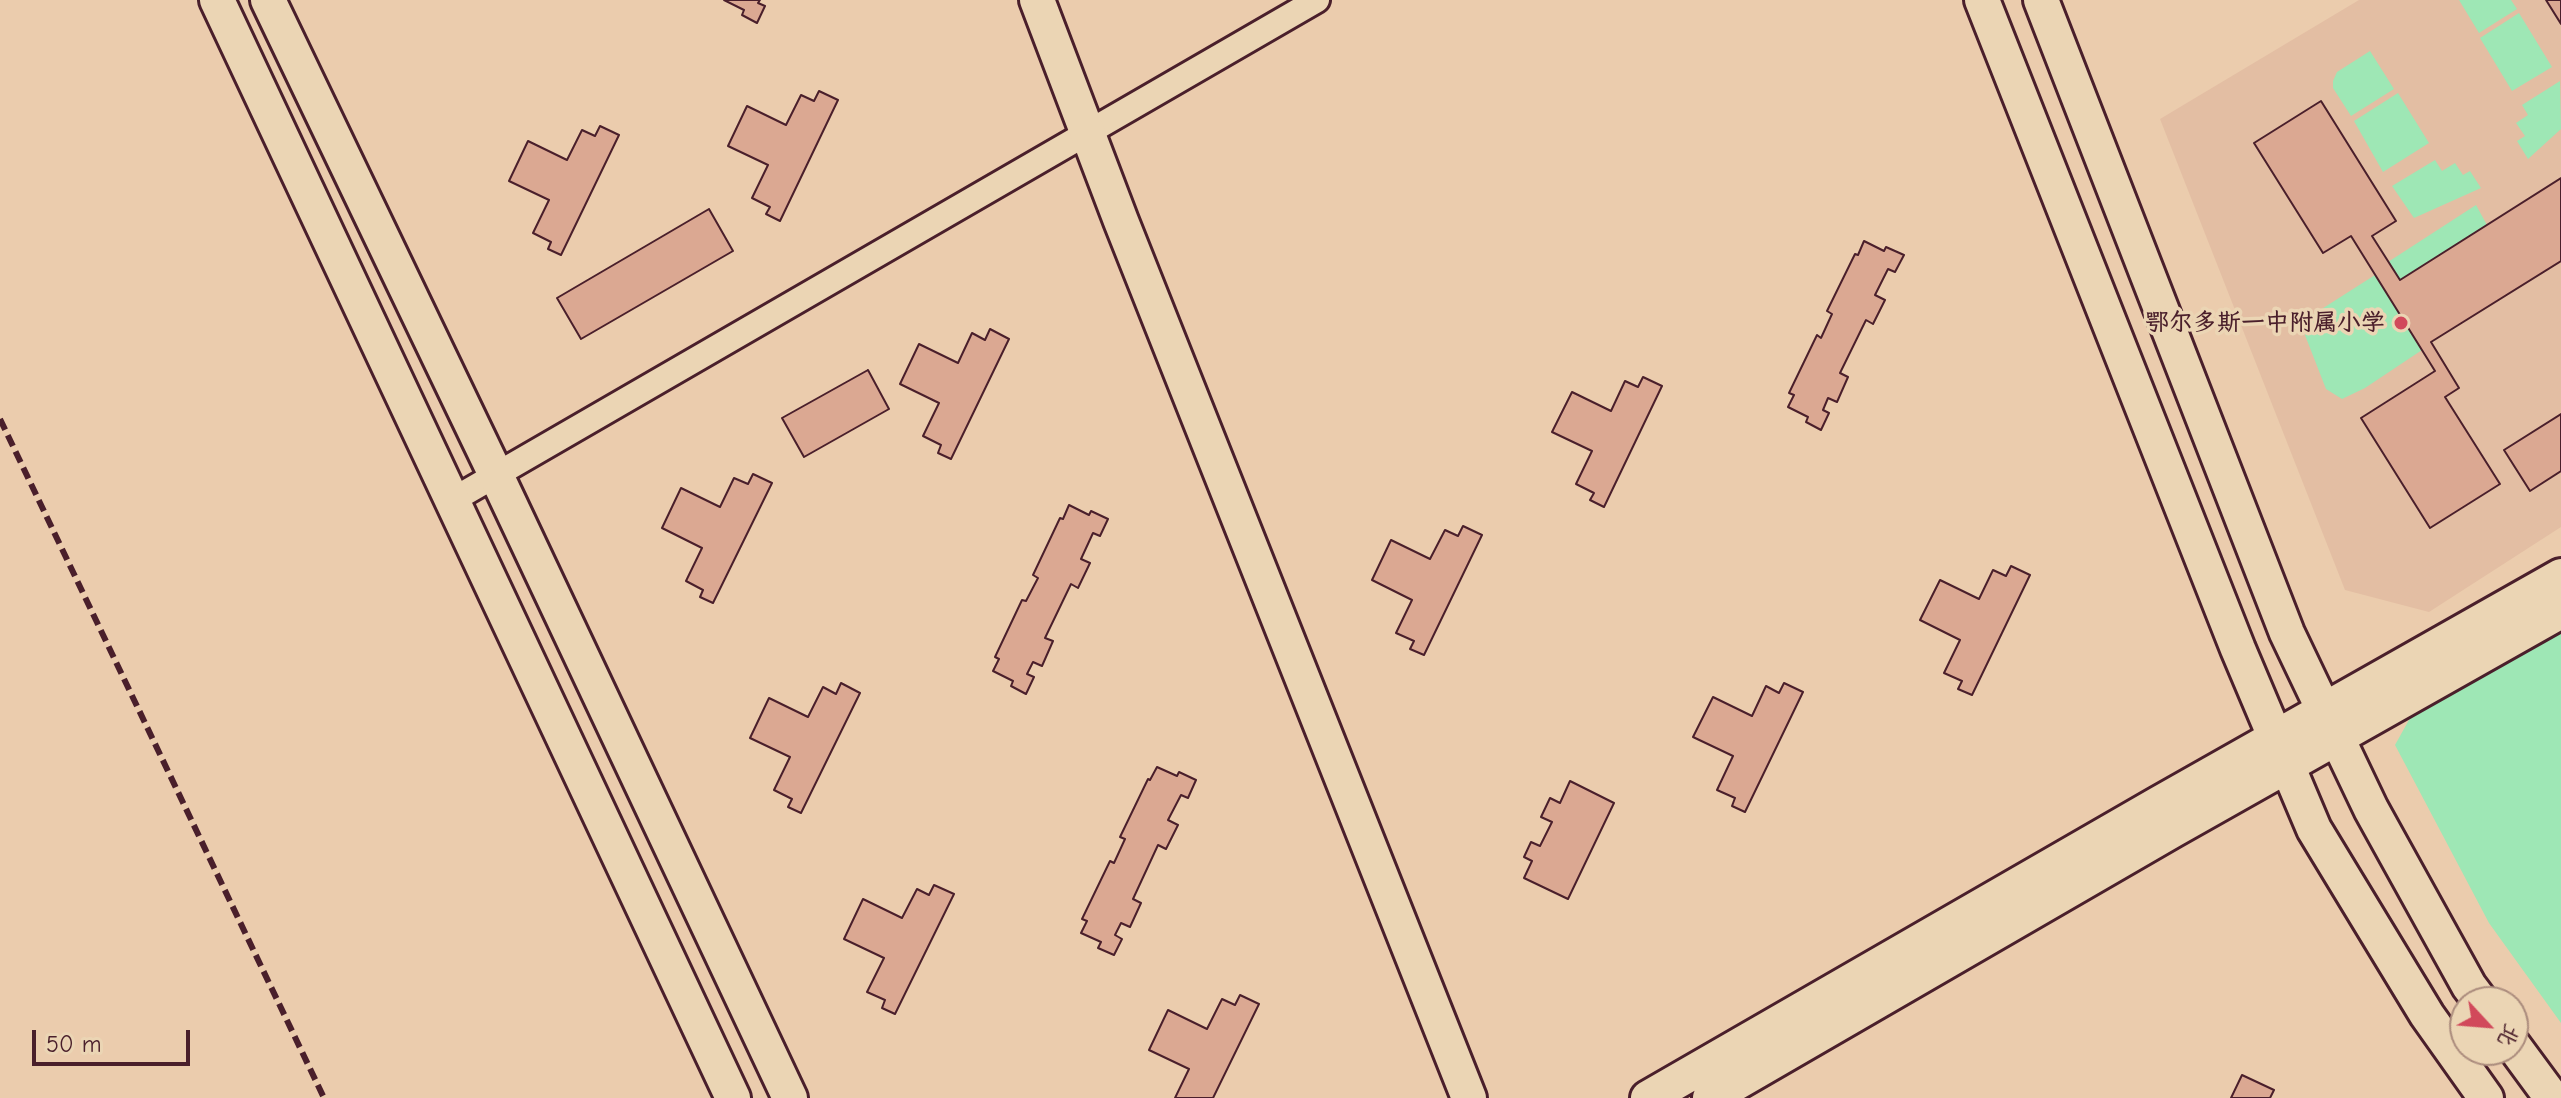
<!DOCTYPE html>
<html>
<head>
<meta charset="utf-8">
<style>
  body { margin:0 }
  #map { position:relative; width:2561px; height:1098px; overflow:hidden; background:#ebccad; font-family:"Comic Neue","LXGW WenKai TC",sans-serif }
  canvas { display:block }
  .north { position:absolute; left:2449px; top:986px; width:80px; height:80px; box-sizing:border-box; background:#ebd5b4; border:2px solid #ab8c7d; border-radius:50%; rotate:116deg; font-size:22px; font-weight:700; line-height:32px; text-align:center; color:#4a1f2b }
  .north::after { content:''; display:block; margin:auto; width:28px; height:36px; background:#d1495b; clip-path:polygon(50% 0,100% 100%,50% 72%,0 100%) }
  .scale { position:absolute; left:32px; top:1030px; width:158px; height:36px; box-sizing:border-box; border:4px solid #4a1f2b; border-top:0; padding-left:10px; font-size:24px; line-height:28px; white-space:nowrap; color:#4a1f2b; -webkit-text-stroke:6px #ebd5b4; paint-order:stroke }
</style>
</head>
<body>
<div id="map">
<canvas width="2561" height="1098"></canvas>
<div class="north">北</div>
<div class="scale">50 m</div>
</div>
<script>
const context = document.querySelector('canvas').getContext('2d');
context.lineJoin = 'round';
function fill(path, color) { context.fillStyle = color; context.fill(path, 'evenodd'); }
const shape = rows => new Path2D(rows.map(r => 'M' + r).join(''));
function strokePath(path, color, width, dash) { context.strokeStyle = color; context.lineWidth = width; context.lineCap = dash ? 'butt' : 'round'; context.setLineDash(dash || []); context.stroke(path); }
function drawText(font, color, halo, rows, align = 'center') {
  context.font = font + ' "Comic Neue","LXGW WenKai TC",sans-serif'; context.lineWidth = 7; context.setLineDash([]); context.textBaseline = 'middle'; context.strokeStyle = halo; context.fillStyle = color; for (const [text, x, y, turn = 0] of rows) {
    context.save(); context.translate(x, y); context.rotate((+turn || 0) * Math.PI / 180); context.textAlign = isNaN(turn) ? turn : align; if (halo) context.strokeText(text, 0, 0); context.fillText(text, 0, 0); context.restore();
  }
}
fill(shape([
  [2359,0,2561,0,2561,527,2429,612,2345,590,2160,119]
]), '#e3bea3');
fill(shape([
  [2459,0,2511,0,2517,9,2479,33],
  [2519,13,2552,67,2512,91,2480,38],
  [2370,51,2394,89,2351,116,2333,88,2333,81,2337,72],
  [2560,81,2561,129,2528,159,2517,141,2525,136,2516,123,2528,115,2522,105],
  [2398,93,2429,143,2383,172,2354,121],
  [2435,160,2442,171,2455,163,2463,175,2470,171,2481,188,2414,218,2392,186],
  [2476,205,2487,225,2400,280,2388,262],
  [2375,275,2422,350,2365,388,2342,399,2326,389,2303,330,2306,319],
  [2561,629,2561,1023,2489,923,2395,745,2410,718]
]), '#9ee7b5');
const building = shape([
  [724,0,760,0,758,3,765,6,757,23,742,15,744,10,724,0],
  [2546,0,2561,0,2561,24,2546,0],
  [819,91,838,100,780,221,766,214,770,207,752,198,768,165,728,146,747,106,786,125,801,95,814,101,819,91],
  [2321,101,2396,221,2372,236,2400,280,2561,178,2561,261,2431,342,2459,388,2445,397,2500,484,2430,528,2361,418,2435,371,2351,236,2323,253,2254,143,2321,101],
  [600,126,619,135,561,255,548,249,551,242,533,233,549,200,509,181,528,141,567,160,582,130,595,136,600,126],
  [709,209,733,251,581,339,557,298,709,209],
  [1864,241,1884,251,1886,247,1904,255,1895,272,1888,269,1875,295,1885,300,1873,324,1866,320,1840,373,1848,377,1837,402,1828,398,1823,410,1829,413,1821,430,1806,422,1808,417,1788,407,1794,395,1789,393,1817,335,1821,338,1832,314,1827,311,1855,254,1858,255,1864,241],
  [990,329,1009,339,951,459,938,453,941,445,923,436,939,403,900,384,919,344,958,363,972,333,985,340,990,329],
  [868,370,889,409,804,457,782,418,868,370],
  [1643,377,1662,386,1604,507,1590,500,1594,493,1576,484,1592,451,1552,432,1572,392,1611,411,1625,381,1638,387,1643,377],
  [2561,414,2561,471,2530,491,2504,450,2561,414],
  [753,474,772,483,713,603,700,597,703,590,686,581,702,548,662,528,681,488,720,507,734,478,748,484,753,474],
  [1069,505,1089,515,1091,511,1108,519,1100,536,1093,533,1081,559,1090,563,1078,588,1071,584,1045,638,1053,641,1042,666,1033,662,1027,674,1034,677,1026,694,1011,686,1013,681,993,671,999,659,995,657,1022,600,1026,601,1038,578,1033,575,1060,518,1063,519,1069,505],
  [1463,526,1482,535,1424,655,1410,649,1414,641,1396,633,1412,600,1372,580,1391,540,1430,559,1445,530,1458,536,1463,526],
  [2011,566,2030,575,1972,695,1958,689,1962,681,1944,673,1960,640,1920,620,1940,580,1979,599,1993,570,2006,576,2011,566],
  [841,683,860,693,801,813,788,807,792,799,774,790,790,757,750,738,769,698,808,717,823,687,836,694,841,683],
  [1784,683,1803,692,1745,812,1732,806,1735,798,1717,790,1733,756,1693,737,1713,697,1752,716,1766,686,1779,693,1784,683],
  [1157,767,1177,776,1179,772,1196,780,1188,798,1181,795,1168,820,1178,825,1166,849,1158,845,1133,899,1141,903,1130,927,1121,923,1115,935,1122,939,1114,955,1098,948,1101,942,1081,933,1087,921,1082,919,1110,861,1114,863,1125,839,1120,837,1148,779,1150,780,1157,767],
  [1570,781,1614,803,1568,899,1524,878,1532,861,1524,857,1531,842,1540,846,1552,822,1541,817,1550,798,1560,803,1570,781],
  [934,885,954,894,895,1014,882,1008,885,1000,867,992,884,958,844,939,863,899,902,918,917,889,929,895,934,885],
  [1240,995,1259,1004,1213,1098,1175,1098,1189,1069,1149,1050,1168,1010,1207,1029,1222,999,1235,1005,1240,995],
  [2242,1075,2274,1090,2270,1098,2231,1098,2242,1075]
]);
fill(building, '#dba892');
strokePath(building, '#4a1f2b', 2);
const street = shape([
  [451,501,1317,0]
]);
const secondary = shape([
  [217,0,733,1098],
  [268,0,496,475,790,1098],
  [1037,0,1121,221,1469,1098],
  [1982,0,2238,649,2314,829,2427,1015,2486,1098],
  [2041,0,2287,633,2371,809,2469,986,2481,1002],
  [2513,1045,2552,1098],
  [1648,1098,2158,804,2561,576],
  [1710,1098,2173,830,2561,611]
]);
strokePath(street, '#4a1f2b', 30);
strokePath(secondary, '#4a1f2b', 40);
strokePath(street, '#ebd5b4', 24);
strokePath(secondary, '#ebd5b4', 34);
strokePath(shape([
  [0,419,324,1098]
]), '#4a1f2b', 6, [12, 6]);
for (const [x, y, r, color] of [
  [2401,323,8,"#d1495b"]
]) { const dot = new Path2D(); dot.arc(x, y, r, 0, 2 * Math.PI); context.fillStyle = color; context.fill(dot); strokePath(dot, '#ebd5b4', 3); }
drawText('bold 24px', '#4a1f2b', '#ebd5b4', [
  ["鄂尔多斯一中附属小学",2385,323]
], 'right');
</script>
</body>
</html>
